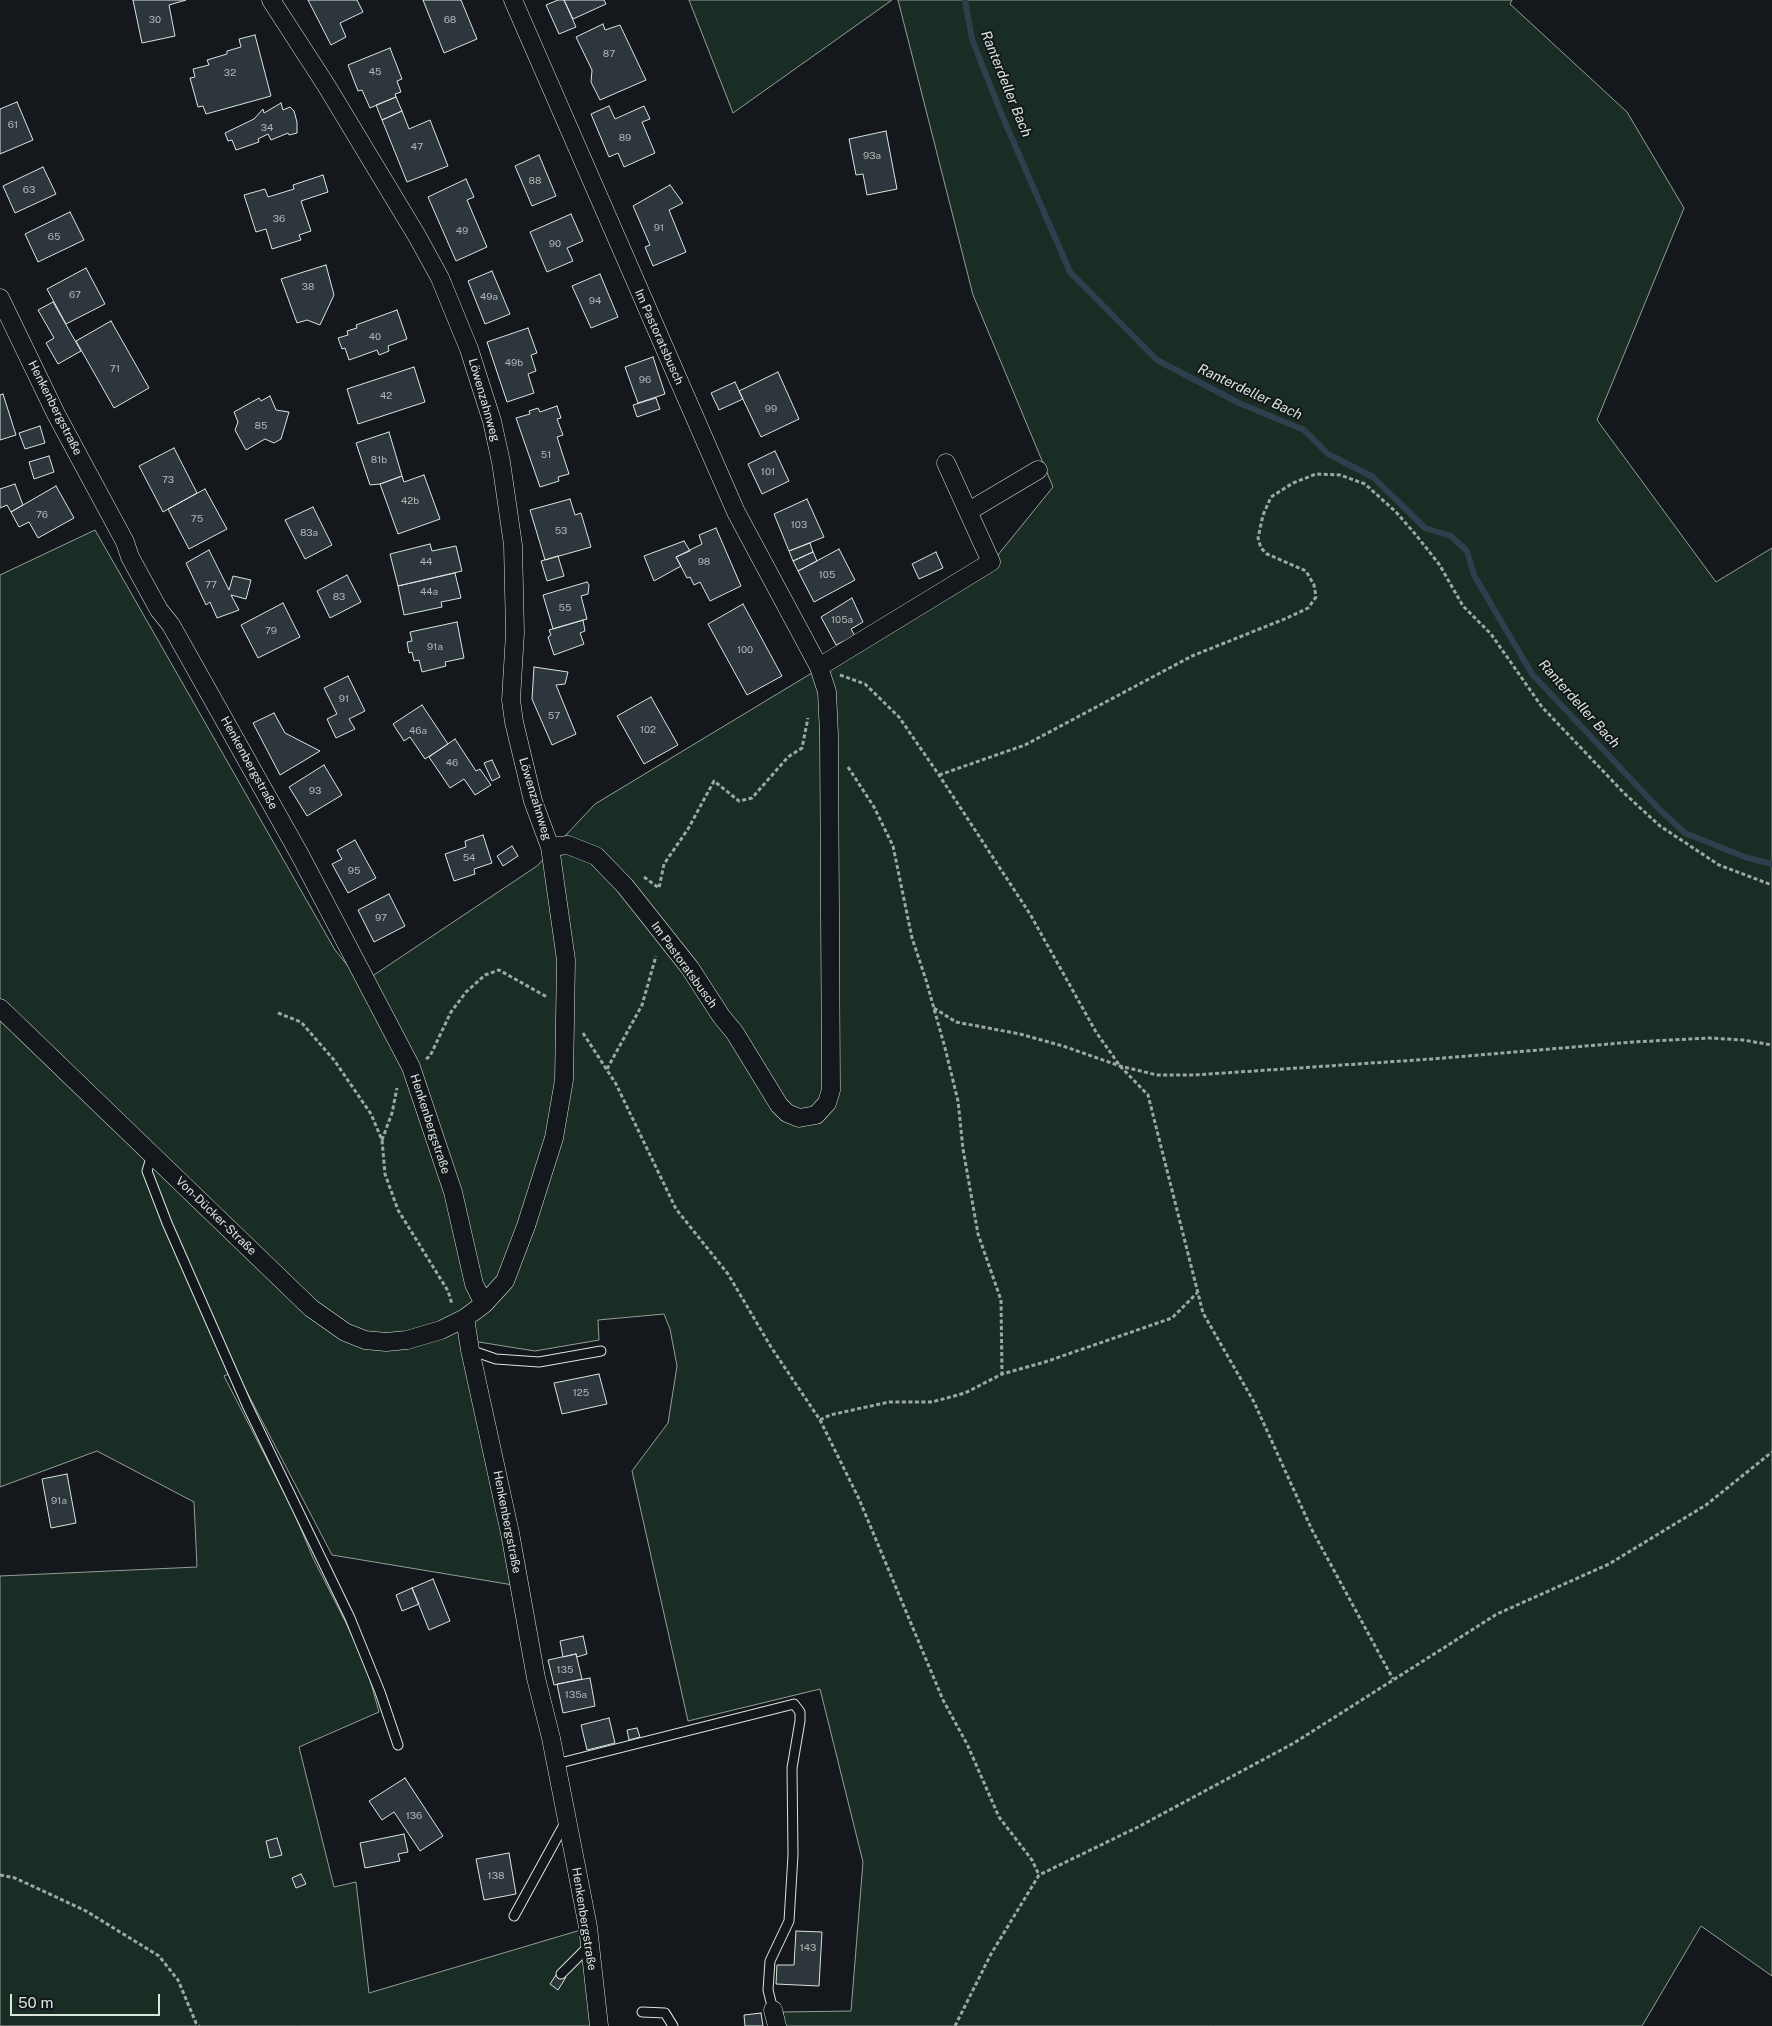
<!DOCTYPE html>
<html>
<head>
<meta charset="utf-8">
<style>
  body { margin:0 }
  #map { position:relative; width:1772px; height:2026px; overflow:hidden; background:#14181c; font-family:"Public Sans",sans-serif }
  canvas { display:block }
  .scale { position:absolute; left:10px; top:1994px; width:150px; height:22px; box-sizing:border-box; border:2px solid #d8e6dc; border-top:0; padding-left:6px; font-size:15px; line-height:18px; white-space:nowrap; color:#d8e6dc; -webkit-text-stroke:4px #14181c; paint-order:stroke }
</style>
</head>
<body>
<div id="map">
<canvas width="1772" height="2026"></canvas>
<div class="scale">50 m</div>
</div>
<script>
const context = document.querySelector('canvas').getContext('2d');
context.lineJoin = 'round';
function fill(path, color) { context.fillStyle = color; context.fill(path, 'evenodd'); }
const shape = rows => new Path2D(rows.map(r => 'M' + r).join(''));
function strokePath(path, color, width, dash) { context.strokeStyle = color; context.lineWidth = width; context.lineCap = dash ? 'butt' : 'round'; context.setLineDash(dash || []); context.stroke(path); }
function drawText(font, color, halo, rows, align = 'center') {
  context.font = font + ' "Public Sans",sans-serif'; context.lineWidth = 4; context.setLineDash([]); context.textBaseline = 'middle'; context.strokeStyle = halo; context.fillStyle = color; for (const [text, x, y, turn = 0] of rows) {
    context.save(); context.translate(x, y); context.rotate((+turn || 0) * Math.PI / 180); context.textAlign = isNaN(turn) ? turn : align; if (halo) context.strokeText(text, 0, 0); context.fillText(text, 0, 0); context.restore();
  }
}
const green = shape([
  [689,0,892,0,733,113,689,0],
  [898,0,1512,0,1510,4,1627,112,1684,208,1597,420,1716,582,1772,548,1772,1976,1701,1926,1642,2026,785,2026,783,2012,851,2011,863,1862,820,1689,688,1721,632,1471,668,1423,677,1366,670,1329,664,1314,598,1320,599,1340,535,1351,460,1339,513,1585,332,1555,236,1371,224,1376,293,1510,313,1558,346,1623,367,1669,379,1712,299,1747,334,1887,356,1882,369,1993,584,1929,595,2026,0,2026,0,1576,197,1567,194,1502,97,1451,0,1487,0,575,95,530,335,950,362,983,537,866,595,804,989,566,1053,487,973,295,898,0]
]);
fill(green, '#1a2d24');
strokePath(green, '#939e99', 1);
strokePath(shape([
  [965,0,972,39,1001,113,1070,272,1157,360,1239,403,1304,430,1328,454,1373,477,1425,528,1451,536,1467,551,1474,575,1532,674,1659,809,1685,833,1745,857,1772,864]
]), '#2f3f4d', 6);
const building = shape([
  [133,0,186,0,169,5,175,36,142,43,133,0],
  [308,0,357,0,363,12,340,23,346,37,331,45,308,0],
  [423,0,461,0,477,39,444,53,423,0],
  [558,0,564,0,576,27,559,34,546,5,558,0],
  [564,0,604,0,606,4,573,19,564,0],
  [603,24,605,30,620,25,646,80,600,100,591,82,592,70,576,37,603,24],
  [255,35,271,96,206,114,203,106,198,107,190,78,195,77,193,69,209,65,207,60,227,54,227,51,241,47,239,39,255,35],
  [390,48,402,79,397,81,401,92,395,94,396,97,370,108,362,90,358,91,348,65,390,48],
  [396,97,402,111,382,120,376,105,396,97],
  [17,102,33,140,0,154,0,109,17,102],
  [281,103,283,110,290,107,294,111,297,122,297,133,289,135,288,133,271,140,268,134,258,139,259,142,236,150,232,140,228,141,225,133,254,119,263,109,264,113,281,103],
  [609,106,615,119,644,106,650,119,642,122,655,153,624,167,618,153,609,157,591,114,609,106],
  [402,111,409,129,430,120,448,166,407,182,382,120,402,111],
  [886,131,897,189,867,195,863,174,856,175,849,139,886,131],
  [539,155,556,196,532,206,515,166,539,155],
  [43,167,56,194,15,213,3,186,43,167],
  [323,175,328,192,301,201,311,231,299,235,301,240,272,249,266,229,256,232,244,195,265,189,268,197,294,189,293,185,323,175],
  [466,179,474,197,467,200,487,247,456,261,428,197,466,179],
  [670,185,683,203,669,210,686,252,653,266,645,247,650,245,633,206,670,185],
  [70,212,84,240,38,262,25,234,70,212],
  [571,214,583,241,567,248,573,261,547,272,530,232,571,214],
  [326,265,334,295,320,325,307,320,297,323,281,279,326,265],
  [86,268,105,304,66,324,47,289,86,268],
  [492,271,510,314,485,324,468,281,492,271],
  [600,274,618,317,591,328,572,286,600,274],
  [53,302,81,351,58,364,46,343,54,338,38,310,53,302],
  [397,310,407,339,388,346,389,351,379,355,377,350,349,360,345,348,342,349,338,338,348,335,347,331,357,328,356,325,397,310],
  [111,321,149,388,114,408,76,341,111,321],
  [528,328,537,353,531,355,536,371,528,374,534,393,507,402,487,342,528,328],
  [653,357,665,394,638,403,625,367,653,357],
  [414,367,425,402,358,424,347,389,414,367],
  [778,372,799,419,761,437,739,391,778,372],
  [735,382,743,399,719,410,711,393,735,382],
  [3,394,16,435,0,440,0,395,3,394],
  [270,396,276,410,289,412,281,439,274,443,265,439,246,450,235,430,238,422,234,412,259,398,261,401,270,396],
  [656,398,660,409,637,417,633,405,656,398],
  [557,406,561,418,557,419,563,435,557,437,569,474,558,477,559,481,540,487,516,418,530,414,529,411,538,408,540,412,557,406],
  [40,426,45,443,25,449,19,433,40,426],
  [389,432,402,476,380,484,370,485,356,443,389,432],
  [174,448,197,493,163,512,139,466,174,448],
  [775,451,789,481,762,494,748,464,775,451],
  [49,456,54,472,34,479,29,462,49,456],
  [424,475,440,519,398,534,380,484,402,476,404,482,424,475],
  [15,484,23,505,11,512,7,505,0,508,0,489,15,484],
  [56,486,74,518,38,538,29,522,19,527,11,512,56,486],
  [205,489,227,529,189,549,168,509,205,489],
  [570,499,575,515,581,513,591,547,545,560,530,510,570,499],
  [807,499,824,537,789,551,774,514,807,499],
  [313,507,332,545,305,559,285,520,313,507],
  [716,528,741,586,710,601,700,582,694,585,690,577,687,578,676,557,702,544,699,535,716,528],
  [684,541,690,551,676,557,681,566,654,581,644,556,684,541],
  [810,543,813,552,793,561,789,551,810,543],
  [430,544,432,551,456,546,462,571,398,586,390,554,430,544],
  [839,549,855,580,814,602,798,571,839,549],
  [209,550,229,590,233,576,251,580,246,599,231,595,239,610,217,618,210,602,206,605,186,563,209,550],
  [813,552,817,561,798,571,793,561,813,552],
  [936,552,943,568,919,579,912,564,936,552],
  [558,556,564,576,547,581,541,561,558,556],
  [455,573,461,598,441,602,442,607,404,615,398,586,455,573],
  [347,575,361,602,330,618,317,591,347,575],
  [587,582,589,585,588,594,581,596,587,619,553,629,543,595,587,582],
  [852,598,863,622,851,629,855,636,836,645,821,617,852,598],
  [283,603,300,637,258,658,241,625,283,603],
  [743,604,782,676,747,695,708,624,743,604],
  [583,620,585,631,580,633,584,644,554,655,548,637,551,635,549,630,583,620],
  [457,622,464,658,445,662,446,666,422,672,419,660,414,661,412,652,409,653,407,642,412,641,410,632,457,622],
  [534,667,568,672,565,684,556,685,576,734,552,745,532,699,534,667],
  [348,676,365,711,349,719,355,729,336,738,327,719,337,714,324,688,348,676],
  [651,697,678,745,644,764,617,716,651,697],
  [422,705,448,744,425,759,410,737,404,741,393,724,422,705],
  [274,713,285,733,320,751,280,775,253,723,274,713],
  [455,739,476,771,480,769,491,785,475,795,464,779,450,788,429,757,455,739],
  [492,760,500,777,492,781,484,763,492,760],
  [324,765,342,795,307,816,289,787,324,765],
  [483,835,492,863,474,869,475,874,454,881,445,854,466,847,465,841,483,835],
  [355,840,376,878,348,893,332,864,342,859,337,850,355,840],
  [512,846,518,856,503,866,497,856,512,846],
  [389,894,405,926,374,942,358,910,389,894],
  [599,1374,607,1404,562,1414,554,1383,599,1374],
  [67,1474,76,1523,51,1528,42,1479,67,1474],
  [433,1579,450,1621,429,1630,412,1588,433,1579],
  [412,1588,419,1604,402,1611,396,1595,412,1588],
  [583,1636,587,1654,577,1657,576,1654,563,1657,560,1641,583,1636],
  [576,1654,582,1679,554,1685,548,1660,576,1654],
  [590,1678,595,1706,563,1713,557,1684,590,1678],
  [609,1718,615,1743,587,1750,581,1725,609,1718],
  [637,1728,640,1737,629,1740,627,1730,637,1728],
  [405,1778,443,1836,420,1851,394,1812,382,1820,369,1801,405,1778],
  [404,1834,408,1852,398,1854,400,1861,365,1868,360,1843,404,1834],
  [277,1838,282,1855,270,1858,266,1841,277,1838],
  [509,1853,516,1894,484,1900,476,1859,509,1853],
  [301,1874,306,1884,296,1888,292,1878,301,1874],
  [796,1931,822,1932,819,1986,776,1984,777,1965,794,1965,796,1931],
  [558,1972,566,1977,558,1990,550,1984,558,1972],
  [761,2013,763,2026,745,2026,744,2015,761,2013]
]);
fill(building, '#2c363c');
strokePath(building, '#d8e6dc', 1);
const lane = shape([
  [152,1155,147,1171,167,1223,247,1405,350,1618,380,1692,398,1745],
  [470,1350,496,1359,539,1362,601,1351],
  [556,1764,794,1704,800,1712,800,1721,792,1768,793,1855,789,1921,770,1961,768,1990,773,2010],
  [514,1916,565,1823],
  [561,1974,590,1945],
  [642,2012,665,2013,673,2026]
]);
const street = shape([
  [513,0,736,512,819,667,827,692,829,735,831,1090,827,1103,816,1115,799,1118,787,1113,779,1105,735,1033,721,1016,690,968,625,886,596,856,568,845,550,847],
  [0,298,56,414,125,542,130,557,142,579,159,610,171,625,300,855,411,1067,453,1192,474,1284,484,1304],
  [969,511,1038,470],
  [819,667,991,562,946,463],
  [0,1008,311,1308,345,1332,365,1340,386,1342,407,1340,441,1330,465,1318,484,1304,505,1281,526,1226,554,1138,564,1080,566,960,550,847,533,801,514,722,511,700,515,633,513,545,501,462,492,421,469,349,440,278,417,236,326,85,271,0],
  [465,1318,470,1350,510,1533,536,1678,551,1738,588,1927,599,2026],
  [773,2010,777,2026]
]);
strokePath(lane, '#d8e6dc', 11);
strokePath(street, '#d8e6dc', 19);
strokePath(shape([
  [840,675,865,684,899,717,939,775,1030,914,1096,1032,1120,1066,1148,1095,1203,1313,1254,1402,1312,1530,1393,1679],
  [848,767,874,807,893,846,912,938,926,980,945,1048,958,1101,963,1149,978,1234,1001,1300,1002,1374],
  [939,775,1025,745,1192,656,1287,618,1308,608,1316,597,1314,585,1306,571,1267,554,1261,548,1258,538,1263,515,1271,497,1293,483,1316,474,1340,475,1365,484,1396,512,1416,535,1439,564,1463,606,1491,634,1542,707,1624,793,1660,826,1719,865,1772,885],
  [644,877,659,888,664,864,688,829,714,781,739,801,752,798,788,757,802,748,808,718],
  [934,1008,956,1022,1020,1034,1063,1046,1120,1066,1157,1075,1194,1075,1432,1059,1633,1042,1709,1038,1743,1040,1772,1045],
  [278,1013,301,1022,334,1060,371,1114,382,1140,385,1174,398,1210,448,1291,452,1304],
  [583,1033,616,1084,676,1209,728,1274,771,1347,820,1420,859,1499,943,1700,967,1744,999,1817,1032,1860,1039,1875],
  [426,1059,430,1056,451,1012,466,992,485,975,499,970,547,997],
  [607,1069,642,1005,656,956],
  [382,1140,392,1113,397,1088],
  [820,1420,830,1415,889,1402,932,1402,965,1393,1002,1374,1045,1362,1172,1318,1197,1293],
  [0,1875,15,1878,86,1911,159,1956,178,1980,196,2023,199,2026],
  [955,2026,991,1954,1039,1875,1138,1827,1294,1743,1497,1614,1609,1564,1706,1505,1772,1452]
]), '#9da8a2', 3, [4, 2.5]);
strokePath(lane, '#14181c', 9);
strokePath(street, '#14181c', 18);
drawText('10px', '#adbab4', null, [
  ["30",155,20],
  ["68",450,20],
  ["87",609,54],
  ["45",375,72],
  ["32",230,73],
  ["61",13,125],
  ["34",267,128],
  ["89",625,138],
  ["47",417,147],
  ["93a",872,156],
  ["88",535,181],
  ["63",29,190],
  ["36",279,219],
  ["91",659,228],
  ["49",462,231],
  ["65",54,237],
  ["90",555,244],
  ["38",308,287],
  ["67",75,295],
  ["49a",489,297],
  ["94",595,301],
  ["40",375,337],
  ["49b",514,363],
  ["71",115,369],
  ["96",645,380],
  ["42",386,396],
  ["99",771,409],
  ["85",261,426],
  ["51",546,455],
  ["81b",379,460],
  ["101",768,472],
  ["73",168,480],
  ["42b",410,501],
  ["76",42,515],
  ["75",197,519],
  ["103",799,525],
  ["53",561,531],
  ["83a",309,533],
  ["44",426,562],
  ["98",704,562],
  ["105",827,575],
  ["77",211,585],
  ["44a",429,592],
  ["83",339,597],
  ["55",565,608],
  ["105a",842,620],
  ["79",271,631],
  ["91a",435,647],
  ["100",745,650],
  ["91",344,699],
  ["57",554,716],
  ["102",648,730],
  ["46a",418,731],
  ["46",452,763],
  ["93",315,791],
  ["54",469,858],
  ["95",354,871],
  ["97",381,918],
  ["125",581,1393],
  ["91a",59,1501],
  ["135",565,1670],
  ["135a",576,1695],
  ["136",414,1816],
  ["138",496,1876],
  ["143",808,1948]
]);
drawText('12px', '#d8e6dc', '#14181c', [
  ["Im Pastoratsbusch",659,337,66],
  ["Löwenzahnweg",484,400,74],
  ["Henkenbergstraße",55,408,63],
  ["Henkenbergstraße",249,763,61],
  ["Löwenzahnweg",535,799,73],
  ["Im Pastoratsbusch",684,965,54],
  ["Henkenbergstraße",430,1124,72],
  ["Von-Dücker-Straße",216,1216,44],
  ["Henkenbergstraße",507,1522,79],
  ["Henkenbergstraße",584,1919,81]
]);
drawText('italic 14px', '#d8e6dc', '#14181c', [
  ["Ranterdeller Bach",1006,84,68],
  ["Ranterdeller Bach",1250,392,25],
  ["Ranterdeller Bach",1579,704,48]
]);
</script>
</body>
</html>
